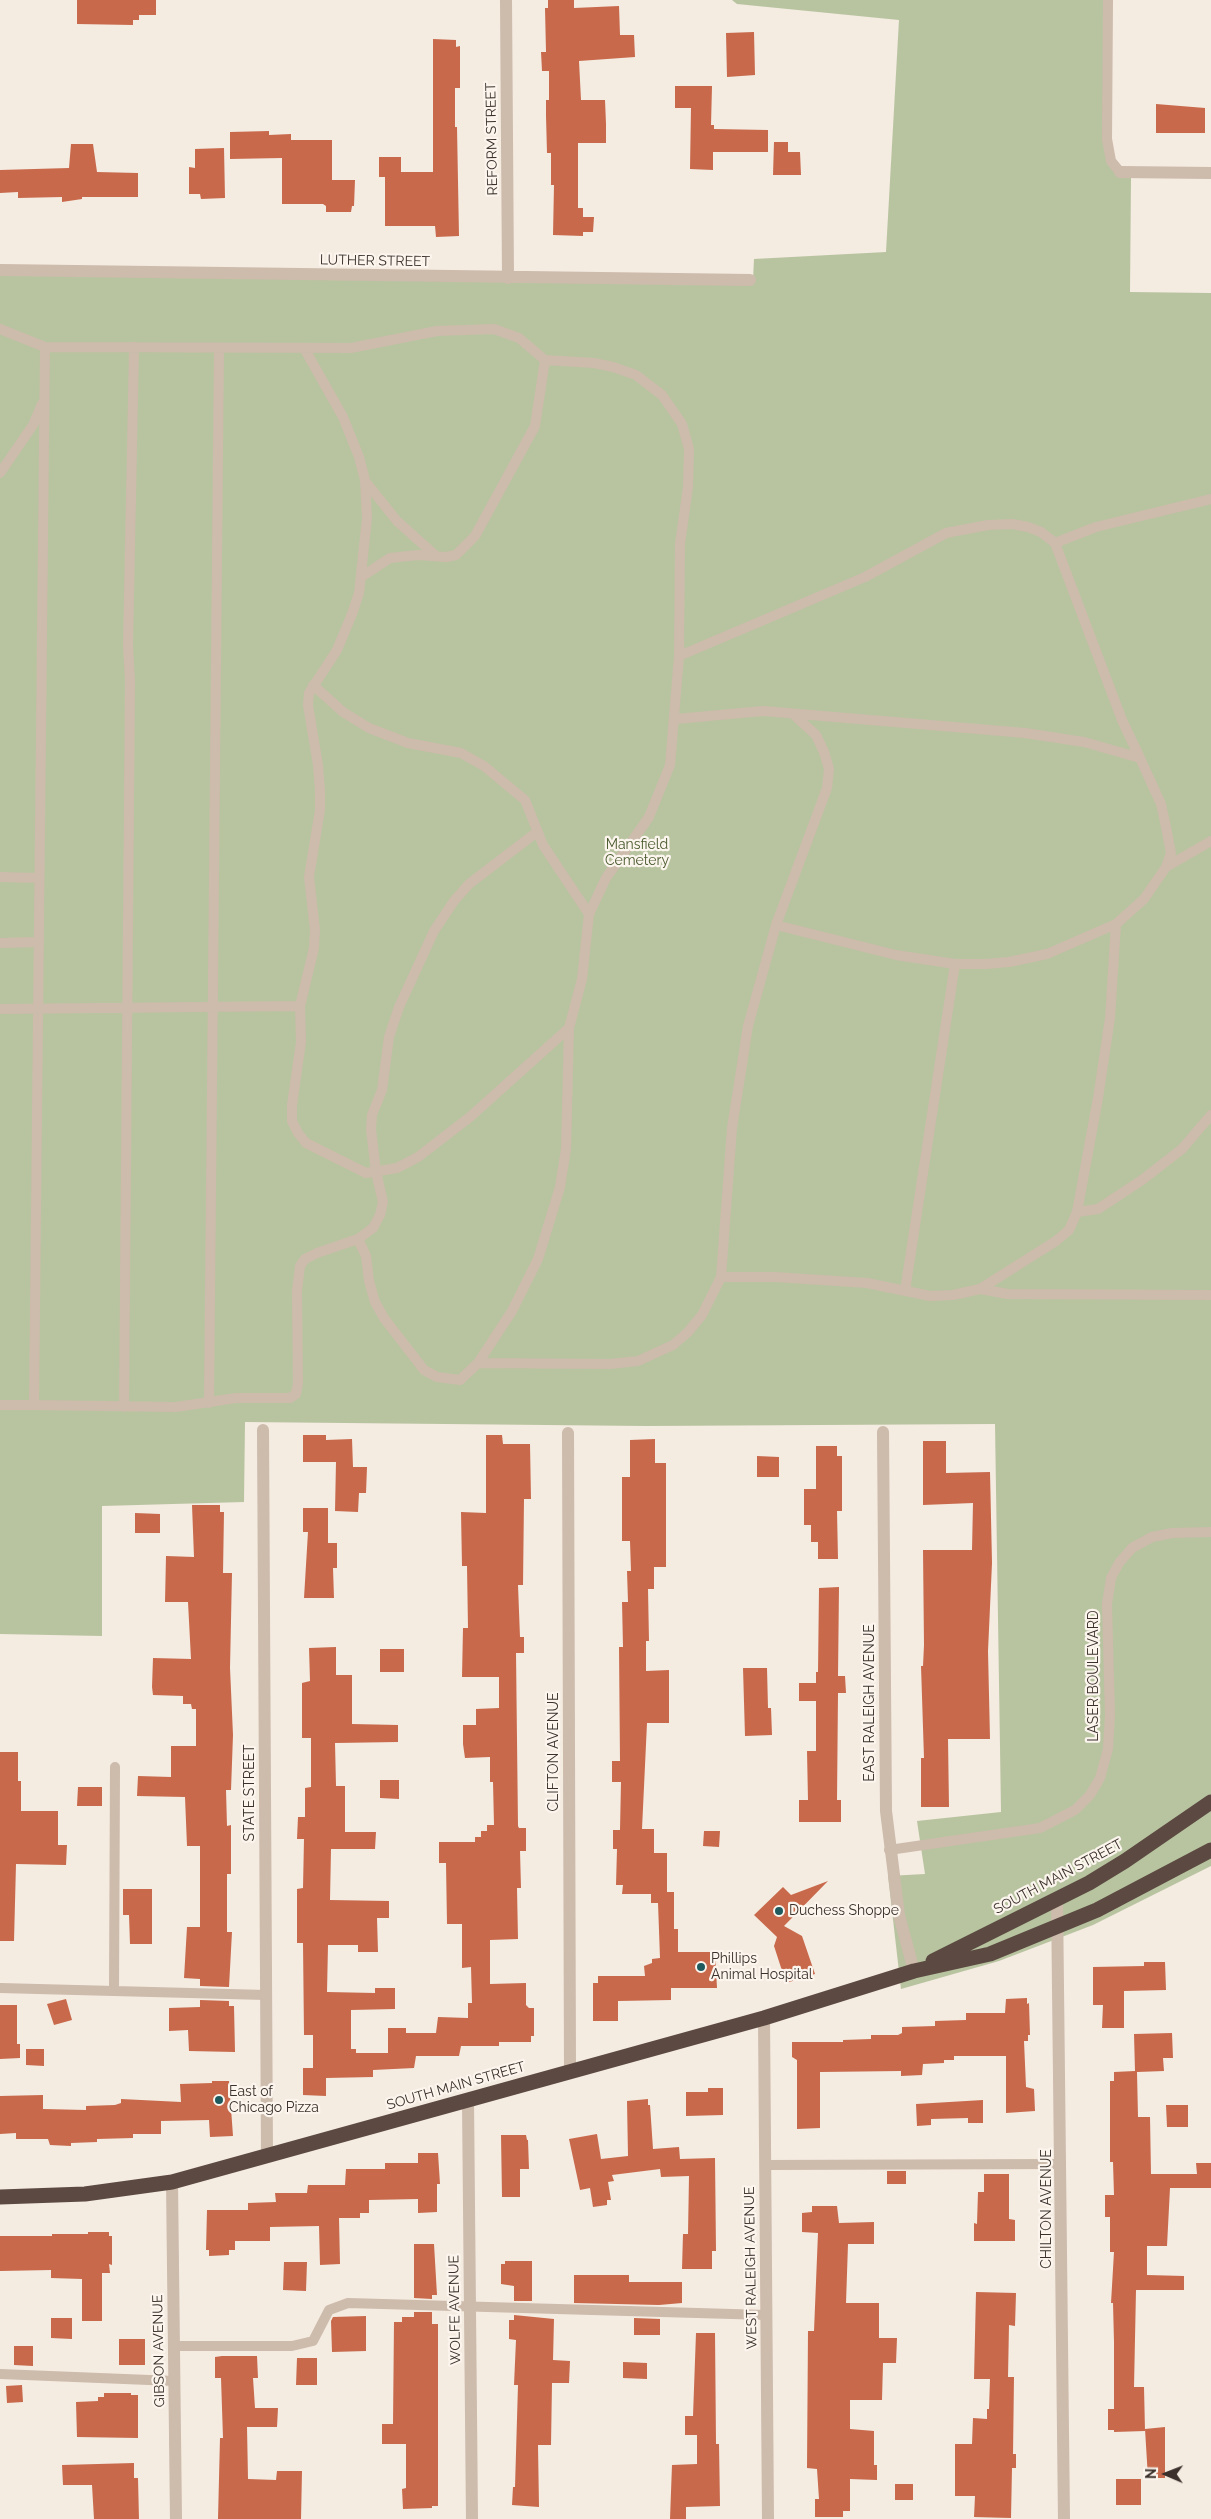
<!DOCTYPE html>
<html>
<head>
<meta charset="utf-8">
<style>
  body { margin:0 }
  #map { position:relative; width:1211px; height:2519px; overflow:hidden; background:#f4ebe1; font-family:Raleway,sans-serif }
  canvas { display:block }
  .north { position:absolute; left:1141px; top:2449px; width:50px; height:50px; -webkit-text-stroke:4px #fbf5ee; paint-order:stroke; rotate:271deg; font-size:14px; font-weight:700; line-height:20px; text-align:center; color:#3b302b }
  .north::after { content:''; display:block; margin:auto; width:18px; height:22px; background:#3b302b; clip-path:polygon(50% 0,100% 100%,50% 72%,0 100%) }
</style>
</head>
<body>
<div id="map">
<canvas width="1211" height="2519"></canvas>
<div class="north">N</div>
</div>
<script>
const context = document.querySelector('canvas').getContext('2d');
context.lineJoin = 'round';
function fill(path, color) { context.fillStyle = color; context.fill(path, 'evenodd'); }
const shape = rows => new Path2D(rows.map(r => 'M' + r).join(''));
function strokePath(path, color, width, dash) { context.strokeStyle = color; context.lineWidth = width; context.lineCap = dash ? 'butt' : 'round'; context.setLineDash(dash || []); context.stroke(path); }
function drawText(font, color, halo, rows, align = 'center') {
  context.font = font + ' Raleway,sans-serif'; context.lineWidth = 4.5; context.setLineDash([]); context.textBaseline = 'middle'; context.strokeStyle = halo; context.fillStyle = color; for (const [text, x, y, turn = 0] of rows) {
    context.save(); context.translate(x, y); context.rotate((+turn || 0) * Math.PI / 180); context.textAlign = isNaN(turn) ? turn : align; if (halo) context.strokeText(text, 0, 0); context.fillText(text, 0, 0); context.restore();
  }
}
fill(shape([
  [732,0,1107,0,1110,162,1131,178,1130,292,1211,293,1211,1866,1093,1925,999,1961,901,1989,888,1876,925,1874,917,1821,1001,1812,995,1424,646,1426,245,1422,244,1502,102,1506,102,1636,0,1634,0,270,753,280,754,259,886,252,899,20,737,4]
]), '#b8c4a0');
fill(shape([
  [77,0,156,0,156,15,139,15,139,20,133,20,133,25,77,24],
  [548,0,574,0,574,8,619,6,620,35,634,35,635,57,579,61,581,100,605,100,606,124,606,143,578,143,578,208,583,208,583,217,594,217,593,232,583,232,583,236,553,235,554,185,551,185,551,153,547,153,546,116,546,100,549,100,549,71,542,71,541,52,546,52,545,8,548,8],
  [754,32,755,75,727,77,726,33],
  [433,39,456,40,456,47,460,46,460,88,455,88,455,127,457,127,459,236,436,237,435,226,385,226,385,177,379,177,379,157,401,157,401,172,433,172],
  [675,86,712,86,711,125,714,125,714,129,768,130,768,152,713,152,713,170,690,169,691,108,675,108],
  [1156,104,1205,108,1205,133,1156,133],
  [269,131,269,135,291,134,291,140,332,140,332,180,355,180,354,206,352,206,351,212,326,212,326,206,323,204,282,204,282,158,230,159,230,132],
  [774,142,788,142,788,152,800,152,801,175,773,175],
  [71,144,93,144,97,172,138,173,138,197,82,197,82,199,62,202,62,197,18,198,18,192,0,193,0,170,69,168],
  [224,148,225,198,201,199,200,194,189,194,189,167,195,168,195,149],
  [303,1435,326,1435,326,1440,352,1439,353,1467,367,1467,366,1493,359,1493,358,1512,335,1511,336,1462,303,1462],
  [486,1435,502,1435,503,1444,530,1444,531,1499,524,1499,523,1585,518,1585,520,1637,524,1637,524,1653,516,1653,518,1826,519,1828,526,1828,526,1851,520,1851,521,1888,517,1888,518,1939,490,1940,490,1984,526,1983,526,2005,529,2008,534,2008,534,2036,531,2036,531,2042,499,2042,499,2046,461,2046,459,2056,416,2056,414,2068,373,2070,373,2077,326,2078,326,2096,303,2095,303,2068,313,2068,313,2035,304,2035,303,1943,297,1943,297,1889,303,1888,304,1839,297,1839,298,1817,305,1817,305,1788,311,1787,311,1738,302,1738,302,1683,310,1681,309,1648,336,1647,336,1675,352,1675,352,1724,398,1725,398,1742,335,1743,336,1786,345,1786,345,1832,376,1832,375,1849,331,1849,330,1900,389,1901,389,1918,377,1918,378,1952,358,1952,358,1945,328,1945,327,1992,375,1993,375,1988,395,1988,395,2009,351,2010,351,2049,356,2049,356,2053,388,2053,388,2028,406,2028,406,2033,436,2033,438,2017,468,2018,468,2003,472,2003,471,1967,462,1968,462,1924,447,1924,446,1863,439,1863,439,1842,475,1842,475,1837,481,1837,481,1831,487,1831,487,1825,494,1825,493,1782,490,1782,490,1757,465,1758,463,1744,463,1725,476,1725,476,1709,499,1708,499,1677,462,1677,463,1628,468,1628,467,1566,462,1566,461,1512,486,1513],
  [655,1439,655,1463,666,1463,666,1567,654,1567,654,1589,648,1589,649,1641,646,1641,646,1671,669,1670,669,1723,647,1723,642,1829,654,1829,654,1853,667,1853,667,1892,674,1892,674,1929,678,1929,678,1952,715,1952,717,1988,671,1988,671,2000,618,2001,618,2021,593,2021,593,1983,598,1983,598,1976,645,1976,644,1966,652,1963,652,1959,660,1958,658,1903,651,1903,651,1894,622,1894,623,1885,616,1885,617,1849,613,1849,613,1830,620,1830,621,1782,612,1782,612,1761,620,1761,619,1647,623,1647,622,1602,628,1602,627,1571,631,1571,630,1541,622,1541,622,1477,630,1477,630,1440],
  [923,1441,946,1441,946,1473,990,1472,992,1563,988,1651,990,1739,948,1739,949,1807,921,1807,921,1758,924,1758,921,1666,923,1666,924,1645,923,1550,972,1550,973,1503,923,1505],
  [816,1446,837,1446,837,1456,842,1456,842,1511,837,1511,838,1559,818,1559,818,1542,811,1542,811,1525,804,1525,804,1489,816,1489],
  [757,1456,779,1457,779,1477,757,1477],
  [192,1505,220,1505,220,1512,224,1512,223,1573,232,1573,230,1668,233,1735,231,1790,226,1790,227,1826,231,1825,231,1874,227,1874,227,1932,232,1932,229,1987,200,1986,200,1979,184,1978,187,1927,200,1927,200,1846,187,1846,185,1797,137,1796,138,1776,171,1777,171,1746,196,1746,196,1709,192,1709,191,1704,183,1704,183,1696,153,1695,152,1687,153,1658,191,1659,188,1602,165,1602,166,1556,194,1557],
  [303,1508,328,1508,328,1543,337,1543,337,1568,333,1568,334,1598,304,1598,308,1532,303,1532],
  [135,1513,160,1514,160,1533,135,1533],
  [839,1587,838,1676,845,1676,846,1693,838,1693,837,1800,841,1800,841,1822,799,1822,799,1800,808,1800,807,1751,816,1751,816,1701,799,1701,799,1683,816,1683,816,1672,818,1672,819,1588],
  [380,1649,404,1649,404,1672,380,1672],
  [743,1668,767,1668,768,1708,771,1708,772,1735,745,1736],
  [0,1752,18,1752,18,1781,21,1781,21,1811,58,1811,58,1845,67,1845,66,1865,16,1864,14,1941,0,1941],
  [380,1780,399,1780,399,1799,380,1798],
  [78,1787,102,1787,102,1806,77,1806],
  [704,1831,720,1831,719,1847,703,1846],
  [828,1881,784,1926,802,1936,815,1974,786,1983,774,1946,777,1937,754,1915,783,1887,791,1895],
  [123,1889,152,1889,152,1944,130,1944,129,1915,123,1915],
  [1144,1962,1165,1962,1166,1990,1124,1991,1124,2028,1102,2028,1103,2005,1093,2005,1093,1967,1144,1966],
  [1027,1998,1027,2004,1029,2003,1030,2035,1028,2035,1028,2041,1024,2041,1026,2087,1034,2089,1035,2111,1006,2113,1006,2056,954,2056,954,2060,944,2060,944,2063,923,2064,922,2075,901,2076,901,2071,820,2072,820,2128,797,2129,797,2060,792,2057,792,2042,843,2042,843,2040,871,2039,871,2035,898,2035,902,2033,902,2027,935,2026,935,2021,966,2020,966,2013,1005,2013,1006,1999],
  [66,1999,72,2020,54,2025,47,2004],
  [200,2000,229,2001,229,2006,234,2006,235,2052,189,2051,188,2030,169,2031,169,2008,200,2007],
  [0,2005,17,2005,17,2044,20,2044,20,2058,0,2059],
  [1172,2033,1173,2058,1163,2058,1164,2071,1137,2072,1138,2117,1150,2117,1151,2174,1197,2174,1196,2163,1211,2163,1211,2188,1170,2188,1167,2246,1147,2246,1147,2275,1184,2276,1184,2290,1136,2290,1134,2387,1144,2387,1145,2431,1114,2432,1114,2430,1108,2430,1108,2409,1114,2409,1114,2342,1113,2303,1111,2303,1114,2252,1110,2252,1110,2217,1105,2217,1105,2195,1114,2195,1113,2162,1110,2162,1110,2081,1114,2081,1114,2072,1135,2071,1134,2034],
  [26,2049,44,2049,44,2066,26,2065],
  [212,2081,229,2081,233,2136,210,2137,209,2120,161,2121,161,2134,133,2134,133,2138,97,2139,97,2142,71,2143,71,2146,50,2145,48,2139,16,2139,16,2133,0,2134,0,2096,43,2095,43,2109,86,2110,86,2106,115,2105,121,2103,121,2099,181,2102,180,2084,212,2083],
  [708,2088,723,2088,723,2115,686,2116,686,2092,708,2092],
  [648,2099,648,2105,650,2105,653,2149,679,2147,680,2159,715,2158,716,2251,712,2251,712,2269,682,2269,683,2234,688,2234,689,2176,661,2177,660,2169,612,2175,614,2181,608,2182,611,2200,607,2200,607,2205,593,2207,590,2188,580,2190,569,2139,597,2134,601,2159,628,2156,627,2101],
  [983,2100,983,2123,968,2123,968,2118,931,2119,931,2125,917,2126,916,2104],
  [1166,2105,1188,2105,1188,2127,1167,2127],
  [501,2135,526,2135,527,2140,528,2140,529,2169,520,2169,520,2197,502,2197],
  [418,2153,438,2153,440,2184,437,2184,437,2212,418,2213,418,2199,369,2200,369,2213,360,2213,360,2218,339,2218,340,2264,320,2265,319,2226,270,2227,270,2241,235,2241,235,2250,229,2250,229,2255,209,2256,209,2250,206,2250,207,2210,248,2210,248,2203,276,2202,275,2193,307,2193,308,2185,345,2185,346,2169,385,2169,385,2163,418,2163],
  [887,2171,906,2171,906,2184,887,2184],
  [984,2174,1009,2174,1009,2219,1015,2220,1015,2241,974,2241,974,2223,977,2224,978,2192,984,2192],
  [812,2206,837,2206,839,2223,874,2222,874,2244,848,2244,846,2303,879,2303,879,2338,897,2338,896,2363,883,2363,882,2400,850,2400,850,2429,874,2431,874,2465,877,2465,877,2480,850,2479,850,2511,843,2511,843,2517,815,2517,815,2499,819,2499,817,2469,807,2468,808,2331,814,2331,818,2233,802,2232,802,2213,812,2212],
  [88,2232,109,2232,109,2236,112,2236,112,2265,109,2264,110,2273,102,2273,102,2321,82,2321,82,2279,51,2278,51,2270,0,2271,0,2236,52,2236,52,2234,88,2234],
  [414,2244,434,2244,437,2295,432,2295,432,2299,414,2298],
  [505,2261,532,2261,532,2301,514,2301,514,2286,501,2284,501,2264,505,2264],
  [284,2262,307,2262,306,2291,283,2290],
  [574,2275,629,2275,629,2282,682,2282,682,2303,659,2305,574,2303],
  [976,2292,1016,2293,1015,2326,1009,2325,1008,2377,1014,2377,1013,2454,1016,2454,1016,2468,1012,2468,1011,2518,974,2517,975,2496,955,2496,955,2444,972,2444,973,2418,987,2419,987,2409,989,2409,990,2379,974,2379],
  [414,2312,432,2312,432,2324,438,2324,438,2506,432,2506,432,2508,403,2509,402,2489,406,2488,406,2444,382,2444,382,2424,393,2424,394,2322,402,2322,402,2317,414,2317],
  [514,2315,554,2319,553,2360,570,2361,569,2383,552,2383,551,2445,538,2445,539,2507,512,2505,513,2487,515,2487,518,2385,514,2385,516,2340,509,2339,509,2320,514,2320],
  [366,2316,366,2351,332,2352,331,2321,333,2317],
  [51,2318,72,2318,72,2339,51,2338],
  [634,2318,660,2319,660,2335,634,2335],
  [696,2333,715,2333,716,2444,719,2444,720,2506,686,2507,686,2519,670,2519,672,2465,697,2464,697,2435,685,2435,685,2416,693,2416],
  [119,2339,145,2339,145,2365,119,2365],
  [14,2346,33,2346,33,2366,14,2365],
  [222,2356,257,2356,258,2378,253,2378,255,2408,278,2408,277,2427,247,2427,248,2479,276,2480,277,2471,302,2471,301,2519,218,2519,220,2438,223,2438,221,2378,215,2378,215,2357],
  [297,2358,317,2358,317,2385,296,2385],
  [623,2362,647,2363,647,2379,623,2378],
  [22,2385,23,2402,7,2403,6,2386],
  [104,2393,131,2393,131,2395,138,2395,138,2438,77,2437,76,2402,98,2401,98,2397,104,2397],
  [1165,2427,1165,2478,1148,2478,1145,2429],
  [134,2463,134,2478,138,2478,139,2519,94,2519,92,2485,63,2485,62,2465],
  [1116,2479,1141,2479,1141,2505,1116,2505],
  [895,2484,913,2484,913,2500,895,2500]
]), '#c8694b');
strokePath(shape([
  [1108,0,1107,139,1111,161,1120,172],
  [0,329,45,347,34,1405,176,1407,236,1398,290,1398,296,1394,298,1383,297,1291,300,1266,305,1259,317,1253,358,1239],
  [45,347,351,348,437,331,494,329,519,338,545,360,594,363,613,367,636,375,662,395,682,424,689,449,688,487,680,544,679,656,670,765,649,817,606,878,589,914],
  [0,473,33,425,42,404],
  [365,481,397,521,436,556],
  [1055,543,1096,527,1211,499],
  [361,577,390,558,418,555,446,557,456,555,475,536,535,426,545,360],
  [679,656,865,577,946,533,988,525,1012,524,1028,527,1041,532,1055,543,1122,720,1140,758],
  [313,685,343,712,369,728,408,743,461,753,484,766,525,800,543,845,589,914,582,979,569,1028,566,1149,560,1187,538,1259,512,1311,478,1363],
  [676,719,763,711,1025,733,1084,742,1140,758,1161,804,1165,822,1171,853,1166,867],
  [537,832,469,884,454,901,434,931,399,1007,389,1037,382,1090,372,1115,371,1129,376,1172,383,1202,380,1215,373,1228,358,1239,366,1256,369,1281,375,1302,384,1318,424,1370,437,1377,460,1380,478,1363,610,1364,638,1361,673,1345,688,1332,702,1315,721,1277,775,1277,867,1283,930,1296,953,1295,980,1289,1056,1241,1069,1230,1077,1212,1098,1209,1142,1180,1182,1149,1211,1115],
  [0,877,39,878],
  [776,925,896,955,955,964,986,964,1009,962,1047,954,1116,924],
  [0,943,38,942],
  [300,1006,301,1042,292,1105,292,1121,298,1133,306,1143,366,1173,397,1168,418,1157,470,1117,569,1028],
  [0,1009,300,1006,314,948,315,930,309,877,320,810,320,790,318,765,308,705,309,693,337,650,352,614,359,593,367,518,365,480,359,457,343,417,304,348],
  [1077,1212,1098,1098,1110,1018,1116,924,1144,899,1166,867,1211,841],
  [721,1277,732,1128,748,1026,776,925,827,788,829,769,824,752,816,735,793,714],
  [980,1289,1008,1294,1211,1295],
  [905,1291,955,964],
  [209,1403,219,348],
  [0,1405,34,1405],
  [124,1407,130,681,128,646,134,347],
  [889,1850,1040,1828,1075,1810,1090,1795,1100,1778,1108,1749,1110,1715,1107,1604,1111,1578,1119,1563,1132,1548,1152,1537,1172,1533,1211,1532],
  [0,1988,266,1995],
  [114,1991,115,1767],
  [765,2165,1061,2164],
  [174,2346,292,2346,313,2341,329,2310,348,2303,767,2315],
  [0,2374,174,2381]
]), '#cdbbac', 10);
strokePath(shape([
  [506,0,508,278],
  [1120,172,1211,173],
  [0,270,750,280],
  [263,1430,267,2156],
  [883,1432,886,1811,899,1915,914,1971],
  [568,1433,570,2070],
  [1057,1899,1064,2519],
  [764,2018,768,2519],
  [468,2101,472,2519],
  [172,2182,176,2519]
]), '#cdbbac', 12);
strokePath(shape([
  [933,1961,1089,1883,1125,1861,1211,1802],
  [0,2197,85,2194,172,2182,764,2018,914,1971,990,1954,1097,1910,1211,1850]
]), '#5c4a42', 15);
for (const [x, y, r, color] of [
  [779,1911,5,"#1f5a5e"],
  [701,1967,5,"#1f5a5e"],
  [219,2100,5,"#1f5a5e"]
]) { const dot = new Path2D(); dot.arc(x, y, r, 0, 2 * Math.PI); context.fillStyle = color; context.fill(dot); strokePath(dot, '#fbf5ee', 2); }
drawText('14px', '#3b302b', '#fbf5ee', [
  ["REFORM STREET",492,139,-91],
  ["LUTHER STREET",375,261,1],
  ["LASER BOULEVARD",1094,1676,-90],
  ["EAST RALEIGH AVENUE",870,1703,-90],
  ["CLIFTON AVENUE",554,1752,-90],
  ["STATE STREET",250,1793,-90],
  ["SOUTH MAIN STREET",1058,1877,-28],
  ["SOUTH MAIN STREET",456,2086,-16],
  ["CHILTON AVENUE",1047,2209,-90],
  ["WEST RALEIGH AVENUE",751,2268,-91],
  ["WOLFE AVENUE",455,2310,-91],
  ["GIBSON AVENUE",159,2351,-91]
]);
drawText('14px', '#4a5a2e', '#fbf5ee', [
  ["Mansfield",637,845],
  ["Cemetery",637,861]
]);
drawText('14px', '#3b302b', '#fbf5ee', [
  ["Duchess Shoppe",789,1911],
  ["Phillips",711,1959],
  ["Animal Hospital",711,1975],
  ["East of",229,2092],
  ["Chicago Pizza",229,2108]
], 'left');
</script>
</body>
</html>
